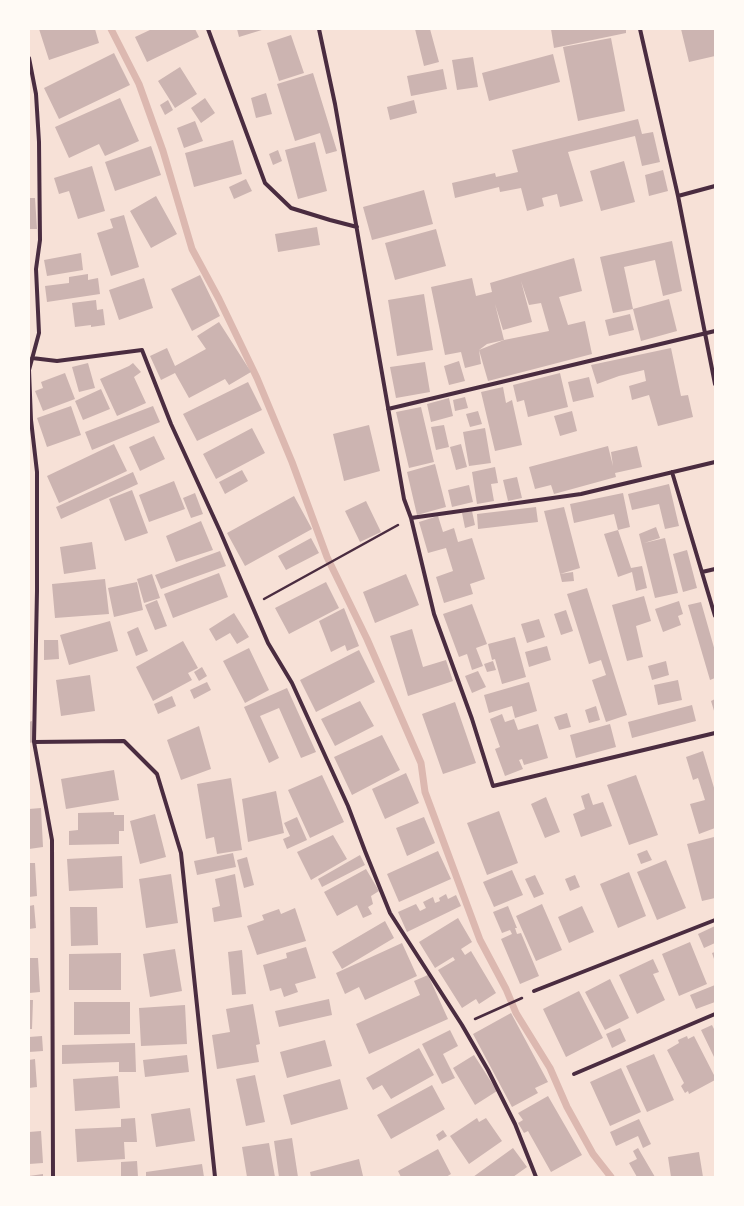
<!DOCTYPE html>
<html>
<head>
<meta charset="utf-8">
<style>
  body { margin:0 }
  #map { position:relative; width:744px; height:1206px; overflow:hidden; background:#f7e1d7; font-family:"DM Sans",sans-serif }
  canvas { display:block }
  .frame { position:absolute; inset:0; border:30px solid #fffaf5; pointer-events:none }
</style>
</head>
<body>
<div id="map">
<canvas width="744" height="1206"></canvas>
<div class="frame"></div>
</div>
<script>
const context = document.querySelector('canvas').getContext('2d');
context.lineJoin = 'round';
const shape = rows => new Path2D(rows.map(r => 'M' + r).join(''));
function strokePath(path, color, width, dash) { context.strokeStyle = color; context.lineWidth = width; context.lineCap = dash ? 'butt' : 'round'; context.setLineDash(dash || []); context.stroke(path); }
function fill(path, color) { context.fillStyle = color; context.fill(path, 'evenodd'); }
strokePath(shape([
  [111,29,139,84,163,151,192,249,219,299,257,378,292,462,327,557,367,639,421,763,425,792,480,940,506,989,516,1013,550,1068,567,1107,593,1154,611,1177]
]), '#dcb8b0', 7);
fill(shape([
  [39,29,95,29,99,43,49,60],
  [152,29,195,29,199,37,147,62,135,37],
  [237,29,265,29,239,37],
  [415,29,430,29,439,62,424,66],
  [551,29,626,29,626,33,554,48],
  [681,29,715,29,715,56,689,62],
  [291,35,304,73,279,81,267,43],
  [611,38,625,111,578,121,563,47],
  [114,53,130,85,59,119,44,88],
  [553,54,560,82,489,101,482,73],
  [473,57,478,87,457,90,452,60],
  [180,67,197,94,175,108,158,81],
  [443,69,447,89,411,96,407,76],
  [313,73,337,151,326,154,320,133,295,141,277,84],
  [266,93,272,114,256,118,251,98],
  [120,98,139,141,105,156,99,144,69,158,55,127],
  [205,98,215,113,201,123,191,108],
  [168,100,173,110,165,115,160,105],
  [414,100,417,113,390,120,387,107],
  [638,119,642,134,653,132,660,162,642,166,635,136,568,152,583,201,560,207,557,194,542,198,544,206,527,211,521,188,500,192,499,187,455,198,452,183,495,173,496,177,518,172,512,150],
  [195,121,203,141,184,148,177,128],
  [233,140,242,174,194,187,185,153],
  [315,142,327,191,298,199,285,150],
  [151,146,161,175,115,191,105,162],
  [278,150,282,161,273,165,269,154],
  [624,161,635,202,601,211,590,171],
  [92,166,105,211,78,219,69,191,59,194,54,178],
  [663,170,668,191,649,196,645,175],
  [246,179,252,191,234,199,229,187],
  [424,190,433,224,372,240,363,207],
  [156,196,177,234,151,248,130,211],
  [29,198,35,198,37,229,29,229],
  [124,215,139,267,111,276,97,233,113,228,110,219],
  [317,227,320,245,278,252,275,234],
  [436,229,446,266,395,280,385,243],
  [672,241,682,291,663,296,655,260,624,267,633,309,669,299,677,331,641,341,633,309,613,313,600,257],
  [81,253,83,270,47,276,44,260],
  [574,258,582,291,559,297,568,325,585,321,592,354,488,381,479,350,481,364,465,368,461,352,445,355,431,287,472,278,476,296,492,292,490,283],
  [521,281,529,305,541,303,549,331,504,340,479,350,487,344,504,340,495,304,503,330,532,322],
  [88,274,88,280,98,278,100,294,47,302,45,286,69,283,69,277],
  [200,275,220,316,192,331,171,289],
  [144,278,153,308,119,320,109,290],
  [424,294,433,350,397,356,388,300],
  [96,300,97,310,103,309,105,325,91,327,91,325,75,327,72,303],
  [630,314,634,330,609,336,605,320],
  [219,322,251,372,229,385,225,379,189,398,175,373,161,380,150,356,167,348,175,366,206,349,197,336],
  [671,348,681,396,688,395,693,417,658,426,649,395,632,400,629,386,646,381,644,370,619,376,597,384,591,365],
  [459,361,465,381,449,385,444,366],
  [425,362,430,392,396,398,390,367],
  [88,363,95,388,79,392,72,367],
  [133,363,141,372,134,377,146,403,117,416,100,379,129,366],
  [65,373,75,399,43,411,35,391,43,388,41,382],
  [560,373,568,407,528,417,524,400,517,402,513,385],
  [589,377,594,397,573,402,568,382],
  [248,382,262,410,197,441,183,414],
  [503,387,506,403,512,400,522,445,495,451,481,392],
  [101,389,110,409,83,420,75,401],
  [465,397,468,408,455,411,453,400],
  [449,398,453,416,431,422,427,404],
  [71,406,81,435,47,447,37,418],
  [153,406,160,422,92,450,85,432],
  [421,407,434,462,409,468,396,412],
  [478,411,482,424,470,427,466,414],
  [572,411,577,431,560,436,554,416],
  [369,425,380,471,344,481,333,434],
  [444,425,449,447,436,450,431,427],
  [252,428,265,453,216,479,203,454],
  [485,428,491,463,469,466,463,432],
  [154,436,165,459,140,471,129,447],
  [114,444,127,471,59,503,47,476],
  [461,444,467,467,456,470,450,447],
  [608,446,613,466,611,452,637,446,642,467,615,473,616,477,554,494,551,485,535,489,529,467],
  [435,464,446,507,417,515,407,472],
  [495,467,498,483,491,484,494,501,477,504,472,472],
  [242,470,248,481,225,494,219,482],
  [133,472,138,484,61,519,56,507],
  [517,477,522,498,508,501,503,480],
  [174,481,185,509,149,522,139,495],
  [669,484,679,526,665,529,659,504,632,510,628,494],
  [469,485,473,502,452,507,448,490],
  [132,490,148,533,125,541,109,499],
  [195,493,203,514,191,518,183,498],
  [623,493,630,527,618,530,614,514,574,523,570,504],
  [294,496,312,529,245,566,227,533],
  [366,501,381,532,360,542,345,511],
  [536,507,538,522,478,529,477,514],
  [564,507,580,568,560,574,544,511],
  [472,511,475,525,465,528,462,513],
  [438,516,443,532,454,528,458,542,472,538,485,579,470,584,473,594,444,603,436,577,453,571,446,548,428,553,419,522],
  [201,521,213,550,176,562,166,536],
  [656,527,660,538,644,543,665,538,678,593,655,598,639,534],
  [618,530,631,568,642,566,647,588,636,591,632,572,618,577,604,534],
  [311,538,319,553,286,570,278,556],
  [92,542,96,569,64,574,60,547],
  [687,550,697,588,683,592,673,554],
  [220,551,226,566,161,589,155,575],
  [573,572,574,581,562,582,560,574],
  [219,573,228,597,173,618,164,594],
  [152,574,160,598,144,603,137,579],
  [406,574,419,605,375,623,363,592],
  [105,579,109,614,55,618,52,584],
  [137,582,143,610,114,617,108,588],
  [326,582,339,608,289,634,275,608],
  [587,588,627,715,606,722,592,680,606,675,601,660,589,664,567,594],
  [644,596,651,621,636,626,643,657,627,661,612,605],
  [157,600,167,626,155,630,145,605],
  [679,601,683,614,678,616,681,625,663,632,655,609],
  [701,602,715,651,715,678,710,680,688,605],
  [472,604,487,644,476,648,483,666,472,670,467,654,459,657,443,614],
  [344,608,359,646,347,651,345,645,331,652,319,621],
  [566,610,573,631,561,635,554,614],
  [234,613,249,637,237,644,230,633,216,641,209,629],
  [539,619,545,637,527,643,521,624],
  [110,621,118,651,69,665,60,635],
  [138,627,148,651,136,656,127,632],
  [412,629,423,667,446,660,453,681,408,696,390,636],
  [515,637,526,677,502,684,495,659,492,660,488,644],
  [44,640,58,640,59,659,44,660],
  [183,641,198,668,188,673,192,680,153,701,136,667],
  [547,646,551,660,529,667,525,652],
  [249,648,269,690,245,703,223,661],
  [359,650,375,682,316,712,300,680],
  [493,661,496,670,487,672,484,664],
  [666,661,669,675,652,680,648,666],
  [202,667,207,676,199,681,194,672],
  [478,671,486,687,472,693,465,676],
  [90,675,95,711,61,716,56,680],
  [678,680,682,700,658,705,654,685],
  [207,682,211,690,194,699,190,690],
  [529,682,537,711,515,718,512,706,489,713,484,695],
  [287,688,316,752,301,758,279,708,260,716,279,758,269,763,244,707],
  [172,696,176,706,158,714,154,704],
  [715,699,715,714,711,701],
  [360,701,374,726,335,746,321,719],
  [455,702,476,763,443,774,422,714],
  [692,705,696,721,632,738,628,722],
  [596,706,600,720,589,723,585,710],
  [567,713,571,727,559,730,554,717],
  [502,714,505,722,514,719,518,730,538,724,548,758,524,765,522,759,519,760,523,769,505,776,495,749,500,747,490,719],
  [32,721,34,742,29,743,29,722],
  [610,724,616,747,576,758,570,735],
  [199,726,211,769,181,780,167,740],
  [382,735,400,770,352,795,334,757],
  [703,751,715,791,715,828,699,834,690,804,705,800,698,778,693,780,686,757],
  [114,770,119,800,66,809,61,779],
  [406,773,419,803,385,819,372,789],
  [322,775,344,822,310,838,288,790],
  [636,775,658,835,629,845,607,785],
  [231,778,242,850,217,854,214,837,206,839,197,784],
  [276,791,284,833,248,842,242,799],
  [589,793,593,805,603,802,612,826,581,837,573,814,585,809,581,796],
  [546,797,560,832,545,838,531,804],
  [41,808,43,847,29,849,29,809],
  [499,811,518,863,487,875,467,823],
  [114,812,114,815,124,815,124,831,119,831,119,844,69,845,69,831,78,830,78,813],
  [155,814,166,857,140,864,130,821],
  [297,817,307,840,287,849,283,839,290,836,284,823],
  [424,817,435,843,407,856,396,828],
  [333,835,347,859,311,880,297,852],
  [714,837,715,842,715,898,702,901,687,844],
  [647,850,652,860,641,864,637,854],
  [438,851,451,879,399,902,387,874],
  [233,853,236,867,197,875,194,861],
  [360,855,365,865,322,887,318,879],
  [122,856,123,888,69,891,67,859],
  [247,857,254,885,244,888,237,860],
  [666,860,686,908,657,920,637,872],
  [29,863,35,863,37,896,29,897],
  [366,869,379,891,371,896,373,904,368,907,372,914,363,918,357,905,337,916,324,892],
  [512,870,523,895,494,907,483,882],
  [629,872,646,916,618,928,600,884],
  [171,874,178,923,146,928,139,879],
  [235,874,242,917,214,922,212,908,220,906,215,879],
  [535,875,544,894,534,898,525,879],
  [575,875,580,887,570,891,565,879],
  [446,894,448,899,456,895,461,906,407,932,398,912,416,904,420,911,426,908,423,902,433,897,435,903,440,901,439,898],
  [542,904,562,950,536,961,516,916],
  [34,905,36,928,29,929,29,906],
  [508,906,517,928,515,928,517,934,521,933,539,976,520,984,501,939,512,934,510,930,502,933,493,912],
  [582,906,594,932,569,943,558,917],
  [70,907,97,907,98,945,71,946],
  [295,908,306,941,257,955,247,926,264,920,262,915,279,909,281,914],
  [458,918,472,942,461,949,465,955,471,951,496,993,479,1004,476,999,462,1008,438,970,455,960,453,957,435,968,419,942],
  [385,921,394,938,342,969,332,952],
  [715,926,715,943,704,948,698,934],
  [690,942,707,984,679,996,662,954],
  [402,943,417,976,365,1000,359,987,345,994,336,973],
  [306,947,316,978,295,984,298,992,284,997,281,988,270,991,263,965,287,958,286,953],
  [175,949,182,991,150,997,143,954],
  [242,950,246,994,232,995,228,952],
  [715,952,715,962,712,953],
  [121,953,121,990,69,990,69,954],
  [29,958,38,958,40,992,29,993],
  [653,959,659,972,653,974,665,1000,637,1014,619,975],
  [428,975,448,1019,369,1054,356,1024,420,995,414,981],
  [610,979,629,1018,605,1030,585,992],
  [715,985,715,1002,696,1009,690,995],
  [579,991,603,1038,566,1057,543,1009],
  [329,999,332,1015,279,1027,275,1011],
  [29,1000,33,1000,32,1029,29,1029],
  [74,1002,130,1002,130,1034,74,1035],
  [253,1004,260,1044,256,1045,259,1062,217,1069,212,1035,230,1032,226,1009],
  [185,1005,187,1044,141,1046,139,1008],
  [511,1013,548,1082,535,1088,538,1093,512,1107,473,1034],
  [712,1025,715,1031,715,1059,701,1030],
  [620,1028,626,1041,612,1048,606,1034],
  [450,1030,458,1046,443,1054,455,1078,442,1084,422,1044],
  [42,1036,43,1051,29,1052,29,1037],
  [687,1036,688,1039,694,1036,715,1077,715,1080,689,1094,688,1091,685,1093,681,1086,684,1083,667,1050,679,1043,678,1040],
  [325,1040,332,1066,287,1078,280,1052],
  [135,1043,136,1072,119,1072,119,1062,62,1064,62,1045],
  [419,1048,434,1075,391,1099,382,1085,373,1090,366,1078],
  [654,1054,674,1100,647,1112,626,1066],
  [187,1055,189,1072,145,1077,143,1060],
  [474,1055,497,1091,475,1105,453,1068],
  [35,1059,37,1087,29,1088,29,1060],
  [621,1068,641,1112,610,1126,590,1082],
  [255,1075,265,1122,246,1126,236,1079],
  [118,1076,120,1108,75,1111,73,1079],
  [340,1079,348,1109,291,1125,283,1095],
  [432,1085,445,1109,391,1139,377,1115],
  [548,1096,582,1155,551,1172,528,1131,524,1133,518,1123,523,1120,518,1113],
  [190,1108,195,1141,156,1147,151,1114],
  [135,1118,137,1142,124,1142,125,1159,77,1162,75,1129,121,1127,121,1119],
  [477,1118,479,1122,486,1118,502,1141,469,1164,450,1136],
  [639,1119,651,1144,643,1148,638,1136,616,1146,610,1132],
  [443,1130,447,1136,439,1141,436,1135],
  [41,1131,43,1163,29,1164,29,1132],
  [292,1138,298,1177,279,1177,274,1141],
  [269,1143,275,1177,247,1177,242,1147],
  [513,1148,527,1167,513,1177,509,1177,508,1176,506,1177,473,1177],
  [638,1148,655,1177,637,1177,629,1163,637,1159,633,1151],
  [438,1149,451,1174,446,1177,401,1177,398,1171],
  [699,1152,703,1177,671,1177,668,1157],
  [359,1159,363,1176,358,1177,311,1177,310,1172],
  [137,1161,138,1177,121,1177,121,1162],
  [202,1164,204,1177,146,1177,146,1172],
  [43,1174,43,1177,29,1177,29,1176]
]), '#ccb4b1');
strokePath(shape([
  [264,599,398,525],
  [475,1019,522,998]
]), '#4a2c40', 2.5);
strokePath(shape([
  [208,29,265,183,291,208,330,220,357,227],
  [319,29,335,104,404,499,411,518,434,614,472,719,493,786,715,733],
  [640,29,678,196,715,384],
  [29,58,36,94,39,142,40,240,36,269,39,333,29,370,31,420,37,472,37,591,34,742,52,840,53,1177],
  [678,196,715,186],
  [32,358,57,361,142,350,171,424,220,531,268,643,292,683,348,806,365,851,390,913,462,1025,488,1070,515,1124,536,1177],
  [388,409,715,331],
  [672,472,715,616],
  [411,518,581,494,715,462],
  [702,572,715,569],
  [34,742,124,741,157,774,181,853,215,1177],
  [534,991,715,920],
  [574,1074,715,1014]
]), '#4a2c40', 4);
</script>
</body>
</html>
